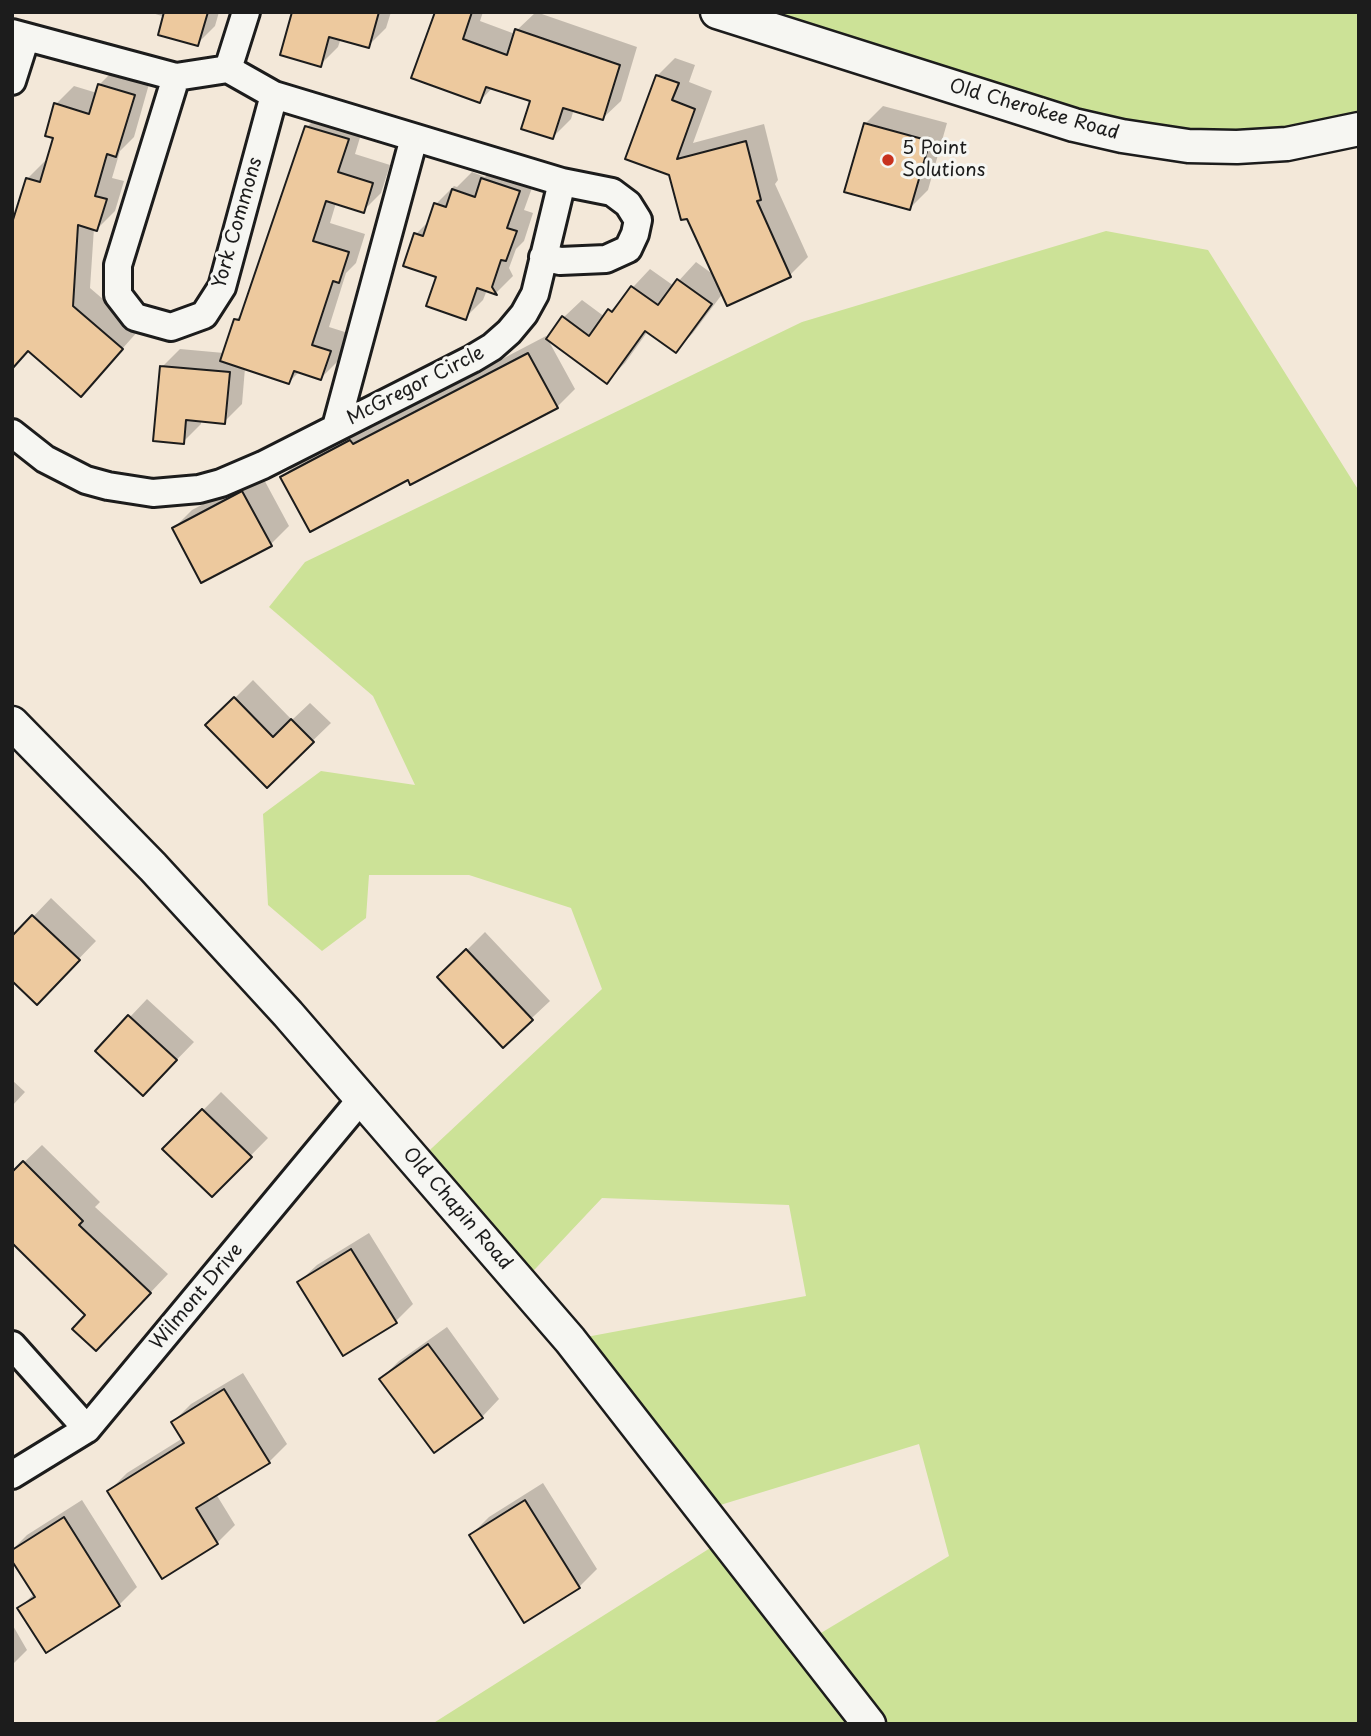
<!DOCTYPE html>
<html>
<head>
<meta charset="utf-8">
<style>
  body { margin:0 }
  #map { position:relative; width:1371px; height:1736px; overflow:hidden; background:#f3e8d9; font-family:"Playpen Sans",sans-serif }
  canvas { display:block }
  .frame { position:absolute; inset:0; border:14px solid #1c1c1c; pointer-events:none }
</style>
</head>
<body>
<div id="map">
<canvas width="1371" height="1736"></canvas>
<div class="frame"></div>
</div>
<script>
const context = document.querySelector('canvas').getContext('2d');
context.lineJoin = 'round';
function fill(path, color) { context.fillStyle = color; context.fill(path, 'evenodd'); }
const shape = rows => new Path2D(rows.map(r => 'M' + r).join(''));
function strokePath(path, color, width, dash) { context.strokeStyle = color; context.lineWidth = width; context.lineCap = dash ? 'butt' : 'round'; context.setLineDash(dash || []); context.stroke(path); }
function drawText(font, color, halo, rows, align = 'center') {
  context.font = font + ' "Playpen Sans",sans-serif'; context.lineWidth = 6; context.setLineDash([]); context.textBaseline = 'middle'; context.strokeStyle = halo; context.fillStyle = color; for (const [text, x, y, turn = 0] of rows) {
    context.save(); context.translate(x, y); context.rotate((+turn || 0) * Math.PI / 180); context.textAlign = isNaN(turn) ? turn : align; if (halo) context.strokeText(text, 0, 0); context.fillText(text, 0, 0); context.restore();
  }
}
fill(shape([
  [717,12,1359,12,1359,129,1188,146],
  [1106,231,1208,250,1359,491,1359,1724,432,1724,726,1538,806,1642,949,1556,919,1444,704,1510,570,1340,806,1296,789,1205,602,1198,521,1284,417,1162,602,989,571,908,469,875,369,875,366,918,322,951,268,905,263,814,321,771,415,785,373,696,269,607,305,562,802,322]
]), '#cce297');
fill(shape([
  [149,12,219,12,215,26,197,44,165,17],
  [294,12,391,12,386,28,368,46,341,38,338,47,320,65],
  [437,12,483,12,480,21,515,34,517,30,536,12,637,47,621,101,603,118,574,109,571,119,553,137,533,100,493,87,480,101],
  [675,58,695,65,689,82,712,91,693,143,764,124,778,180,775,184,808,257,790,275,727,304,723,293,693,333,676,351,648,331,625,363,607,381,564,317,582,300,605,317,650,269,674,286,696,262,714,275,688,217,657,76],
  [117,67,151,77,134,137,120,151,112,178,124,181,115,211,97,229,94,228,90,288,139,330,81,395,29,350,12,367,12,222,15,219,27,179,45,161,48,161,55,137,56,104,74,86,97,93,99,85],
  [883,106,947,123,928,190,910,208,865,124],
  [325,109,365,121,355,154,390,165,381,193,363,211,336,203,330,223,365,234,356,263,346,273,329,327,348,333,339,360,321,378,300,371,289,382,245,368,242,404,224,422,201,420,201,424,183,442,162,367,180,349,224,353,236,320,244,311,307,127],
  [501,161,537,174,524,210,533,213,524,241,516,249,509,268,513,276,496,293,487,290,483,300,465,318,416,234,430,220,436,204,454,186,457,187,472,172,485,177],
  [546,336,575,389,557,407,408,477,282,477,300,460,369,423,371,428],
  [261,474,289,526,271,544,174,528,192,510],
  [253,680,292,720,310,703,331,723,267,785,208,725],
  [51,898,96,941,37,1002,12,939],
  [485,932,550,1001,503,1045,457,960],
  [147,999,194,1042,161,1076,130,1017],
  [12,1080,25,1092,12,1106],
  [221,1092,268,1138,212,1195,165,1149],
  [42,1145,100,1202,95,1207,168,1274,114,1331,12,1174],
  [369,1233,413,1304,395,1322,299,1282,317,1265],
  [447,1327,499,1399,482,1417,381,1379,399,1361],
  [243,1373,287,1444,269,1462,216,1494,235,1525,217,1543,163,1576,109,1491,127,1473,183,1438,173,1422,191,1404],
  [543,1483,597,1569,579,1587,471,1535,489,1517],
  [82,1500,137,1587,119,1605,19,1608,35,1593,12,1550,27,1535],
  [12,1624,27,1650,12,1665]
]), '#0003');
const building = shape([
  [164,12,208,12,198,46,158,35,164,12],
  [292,12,379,12,369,48,329,37,321,67,280,55,292,12],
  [435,12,472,12,463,39,507,55,515,29,620,65,603,120,563,108,553,139,521,129,530,101,486,87,480,103,411,78,435,12],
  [656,75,679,83,672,100,695,109,677,159,746,141,761,200,757,201,791,277,727,306,687,219,681,220,669,175,625,159,656,75],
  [98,84,135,95,116,157,107,154,95,196,107,199,97,231,78,225,73,306,123,349,81,397,28,351,12,369,12,223,26,178,40,182,53,138,45,136,54,103,89,114,98,84],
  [864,123,930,141,910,210,844,192,864,123],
  [305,126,349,139,338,172,373,183,364,213,326,201,313,241,349,252,339,283,333,281,312,345,331,351,321,380,294,371,289,384,220,361,234,319,239,320,305,126],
  [481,178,520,191,507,228,517,231,506,261,501,260,492,287,497,295,477,288,466,320,426,306,436,277,403,266,414,233,423,236,434,203,446,207,452,189,475,197,481,178],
  [677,279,712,304,676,353,645,331,607,384,546,339,562,316,589,336,608,309,612,312,631,286,658,305,677,279],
  [528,353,558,408,410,485,408,480,310,532,280,477,350,440,353,444,528,353],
  [160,366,230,372,225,424,186,420,184,444,153,441,160,366],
  [242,491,272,546,201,583,172,528,242,491],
  [234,697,273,737,291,719,314,742,267,788,205,725,234,697],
  [32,915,80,960,37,1005,12,981,12,936,32,915],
  [466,949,533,1020,503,1048,437,977,466,949],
  [128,1015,177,1060,143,1096,95,1051,128,1015],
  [202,1109,252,1157,212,1197,162,1149,202,1109],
  [23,1161,83,1221,79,1225,151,1293,96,1351,72,1329,85,1315,12,1243,12,1172,23,1161],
  [351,1249,397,1323,343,1356,297,1282,351,1249],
  [428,1344,483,1418,434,1453,379,1379,428,1344],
  [224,1389,270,1463,196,1508,218,1544,162,1579,107,1491,184,1443,171,1422,224,1389],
  [525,1500,580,1588,524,1623,469,1535,525,1500],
  [64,1517,120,1606,46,1653,17,1608,35,1597,12,1561,12,1550,64,1517]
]);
fill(building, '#edc99e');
strokePath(building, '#1c1c1c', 2);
const minor = shape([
  [12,33,176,77],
  [228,69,274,95,222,287,204,315,171,327,135,317,118,295,118,265,176,77,228,69],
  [228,69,246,12],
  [12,81,26,37],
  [543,257,560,261,606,259,628,249,635,234,638,220,628,204,612,192,562,182],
  [336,427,414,138],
  [12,433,45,459,86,480,108,486,153,493,199,489,221,483,263,465,472,359,492,347,509,332,524,314,535,294,562,182,274,95],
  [12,1345,87,1429],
  [12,1475,87,1429,362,1098]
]);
const tertiary = shape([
  [717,12,1074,125,1122,136,1188,146,1237,147,1287,144,1359,129],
  [12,723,153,867,288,1014,570,1340,869,1724]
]);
strokePath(minor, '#1c1c1c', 32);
strokePath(tertiary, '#1c1c1c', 37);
strokePath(minor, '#f6f6f2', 26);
strokePath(tertiary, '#f6f6f2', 32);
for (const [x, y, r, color] of [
  [888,160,7,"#c8321e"]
]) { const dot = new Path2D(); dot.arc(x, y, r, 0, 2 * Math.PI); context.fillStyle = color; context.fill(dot); strokePath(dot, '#f6f6f2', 2.5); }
drawText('19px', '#1c1c1c', '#f6f6f2', [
  ["Old Cherokee Road",1034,110,16],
  ["York Commons",238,223,-74],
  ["McGregor Circle",416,386,-27],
  ["Old Chapin Road",457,1209,49],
  ["Wilmont Drive",197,1297,-50]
]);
drawText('19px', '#1c1c1c', '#f6f6f2', [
  ["5 Point",902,149],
  ["Solutions",902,171]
], 'left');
</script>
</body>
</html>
